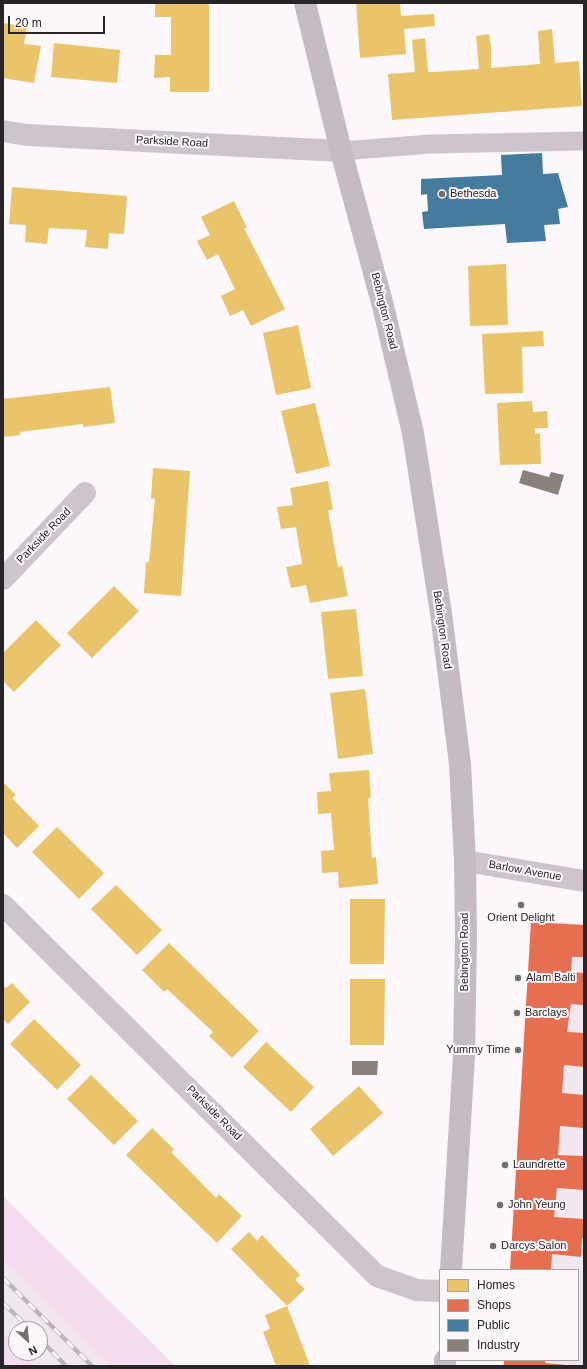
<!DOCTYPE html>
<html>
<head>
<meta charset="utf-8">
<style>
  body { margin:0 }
  #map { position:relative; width:587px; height:1369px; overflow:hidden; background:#fcf7fa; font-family:Helvetica,sans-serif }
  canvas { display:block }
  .frame { position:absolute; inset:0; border:4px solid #272527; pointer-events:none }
  .legend { position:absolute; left:439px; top:1269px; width:140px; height:92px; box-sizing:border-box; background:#fdf6fb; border:1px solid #a7a2a6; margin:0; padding:5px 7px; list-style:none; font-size:12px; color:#272527 }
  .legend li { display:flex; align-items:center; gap:8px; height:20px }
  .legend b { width:20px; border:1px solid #a7a2a6 }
  .north { position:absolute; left:8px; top:1321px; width:40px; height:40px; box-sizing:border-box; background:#fdf6fb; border:1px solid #a7a2a6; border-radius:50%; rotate:153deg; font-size:11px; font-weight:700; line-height:16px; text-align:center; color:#272527 }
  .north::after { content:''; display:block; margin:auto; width:14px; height:18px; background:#726e71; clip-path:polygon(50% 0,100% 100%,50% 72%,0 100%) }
  .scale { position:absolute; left:8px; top:16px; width:97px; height:18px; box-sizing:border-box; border:2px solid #272527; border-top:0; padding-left:5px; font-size:12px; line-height:14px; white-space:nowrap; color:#272527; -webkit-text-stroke:3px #fdf6fb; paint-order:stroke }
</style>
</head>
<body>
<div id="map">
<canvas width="587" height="1369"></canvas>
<div class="frame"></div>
<ul class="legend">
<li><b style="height:11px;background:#e9c46a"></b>Homes</li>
<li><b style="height:11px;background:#e76f51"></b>Shops</li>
<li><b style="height:11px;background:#457b9d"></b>Public</li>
<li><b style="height:11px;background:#8a817c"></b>Industry</li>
</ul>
<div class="north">N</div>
<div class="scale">20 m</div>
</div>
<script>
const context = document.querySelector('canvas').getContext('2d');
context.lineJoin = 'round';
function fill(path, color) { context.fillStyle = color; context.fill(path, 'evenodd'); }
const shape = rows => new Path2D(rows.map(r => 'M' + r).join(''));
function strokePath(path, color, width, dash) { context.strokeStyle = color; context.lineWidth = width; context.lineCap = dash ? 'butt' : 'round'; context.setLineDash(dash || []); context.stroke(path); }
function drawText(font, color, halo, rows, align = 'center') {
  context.font = font + ' Helvetica,sans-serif'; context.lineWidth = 4; context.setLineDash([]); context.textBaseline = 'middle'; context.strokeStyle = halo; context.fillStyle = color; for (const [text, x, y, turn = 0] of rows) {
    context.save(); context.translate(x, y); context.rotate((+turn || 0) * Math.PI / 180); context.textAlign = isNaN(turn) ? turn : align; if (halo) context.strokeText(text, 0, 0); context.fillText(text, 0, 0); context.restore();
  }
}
fill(shape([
  [528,919,584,924,584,1366,504,1366,504,1360,578,1360,578,1270,510,1270,530,954],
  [3,1196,176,1366,3,1366],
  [16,1329,40,1329,40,1353,16,1353]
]), '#f1e7ee');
fill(shape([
  [3,1197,175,1366,110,1366,3,1260],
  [3,1333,16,1346,16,1353,22,1353,35,1366,3,1366]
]), '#f5ddef');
fill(shape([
  [155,3,209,3,209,92,170,92,170,77,154,78,155,55,171,55,171,17,155,17],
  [356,3,400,3,401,16,434,14,435,26,404,29,406,54,360,58],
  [4,23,27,27,24,44,41,46,34,83,3,78,3,31],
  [552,29,555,63,579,61,582,106,392,120,388,74,415,72,412,40,425,38,428,72,434,72,479,69,476,36,489,34,491,46,491,68,540,64,538,31],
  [54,43,120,50,117,83,51,77],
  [12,187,127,196,124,234,109,233,108,249,85,247,87,230,49,228,47,244,25,242,26,225,9,224],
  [234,201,247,228,244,228,285,309,251,326,243,310,230,316,221,296,235,289,218,254,207,260,197,241,210,235,201,217],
  [506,264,508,325,470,326,468,266],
  [298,325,311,388,276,395,263,333],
  [543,331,544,346,522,347,523,393,485,394,482,334],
  [110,387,115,423,83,427,83,424,20,432,20,435,3,437,3,399],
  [532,401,533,412,547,411,548,428,535,428,535,434,540,433,541,464,500,465,497,403],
  [315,403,330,466,296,474,281,411],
  [153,468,190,471,181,596,144,593,146,562,149,562,155,498,151,499],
  [328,481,333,510,328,510,333,539,338,567,342,566,348,596,310,603,306,585,291,588,286,567,302,564,296,527,281,529,277,507,293,505,290,488],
  [114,586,139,611,92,658,67,633],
  [356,609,363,676,328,679,321,612],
  [36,620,61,645,14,692,3,681,3,653],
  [365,689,373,754,338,759,330,693],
  [369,770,371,798,368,798,372,858,376,857,378,884,339,888,338,872,322,873,321,851,334,850,331,813,318,814,317,792,331,791,329,773],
  [3,782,16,795,12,798,39,826,17,848,3,833,3,829,5,828,3,826],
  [57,827,104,873,79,899,32,852],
  [116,885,162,930,137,955,91,909],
  [350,899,385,899,384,964,350,964],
  [169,943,259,1031,232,1058,209,1036,213,1032,167,989,164,992,142,970],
  [350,979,385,979,384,1045,350,1045],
  [12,983,30,1002,8,1024,3,1019,3,985,6,988],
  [34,1019,81,1065,57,1090,10,1044],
  [266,1042,314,1087,291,1112,243,1067],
  [91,1075,138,1121,114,1145,67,1099],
  [359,1086,383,1113,333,1156,310,1129],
  [152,1128,174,1149,171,1152,216,1198,219,1194,242,1216,217,1243,126,1155],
  [249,1232,257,1241,262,1235,300,1275,295,1280,305,1289,287,1306,231,1249],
  [287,1306,303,1347,310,1366,276,1366,273,1358,263,1332,270,1329,265,1315]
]), '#e9c46a');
fill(shape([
  [531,922,584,925,584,957,572,957,571,972,584,973,584,1005,571,1004,567,1032,584,1033,584,1067,564,1065,562,1093,584,1095,584,1128,560,1126,558,1155,584,1156,584,1190,557,1188,554,1217,584,1219,584,1238,582,1238,581,1257,552,1254,551,1270,510,1270],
  [504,1360,546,1360,545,1363,566,1365,566,1366,504,1366]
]), '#e76f51');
fill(shape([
  [542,153,543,174,558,173,568,207,558,209,560,224,544,225,546,241,507,243,505,224,424,229,422,212,428,211,427,194,421,195,421,179,502,175,501,155]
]), '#457b9d');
fill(shape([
  [523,470,549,477,551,472,564,475,558,495,519,483],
  [352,1061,378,1061,377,1075,352,1075]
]), '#8a817c');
strokePath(shape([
  [341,151,431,144,584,141]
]), '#cdc5cb', 19);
strokePath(shape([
  [3,131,27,135,341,151],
  [3,579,85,493],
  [465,861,584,881],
  [3,905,377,1276,417,1290,440,1291]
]), '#cdc5cb', 22);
strokePath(shape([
  [305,3,341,151,383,306,413,433,441,613,460,764,465,861,466,937,464,1056,451,1270],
  [445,1366,445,1360]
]), '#c4bcc2', 22);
const rail = shape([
  [3,1278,92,1366],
  [3,1303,30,1329],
  [40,1339,66,1366]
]);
strokePath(rail, '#bbb6b9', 4.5);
strokePath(rail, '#fdf6fb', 3, [9]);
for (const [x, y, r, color] of [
  [442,194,4,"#726e71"],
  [521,905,4,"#726e71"],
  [518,978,4,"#726e71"],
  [517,1013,4,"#726e71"],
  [518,1050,4,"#726e71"],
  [505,1165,4,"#726e71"],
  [500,1205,4,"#726e71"],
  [493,1246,4,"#726e71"]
]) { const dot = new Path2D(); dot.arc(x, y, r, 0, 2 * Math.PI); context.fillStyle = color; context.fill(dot); strokePath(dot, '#fdf6fb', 1.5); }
drawText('11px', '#272527', '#fdf6fb', [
  ["Parkside Road",172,142,3],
  ["Bebington Road",384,311,76],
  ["Parkside Road",44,536,-46],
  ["Bebington Road",442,630,82],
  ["Barlow Avenue",525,871,10],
  ["Bebington Road",465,952,-90],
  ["Parkside Road",214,1113,45]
]);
drawText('11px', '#272527', '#fdf6fb', [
  ["Bethesda",450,194],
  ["Orient Delight",521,918,"center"],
  ["Alam Balti",526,978],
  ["Barclays",525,1013],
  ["Yummy Time",510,1050,"right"],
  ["Laundrette",513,1165],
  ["John Yeung",508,1205],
  ["Darcys Salon",501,1246]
], 'left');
</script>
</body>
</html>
